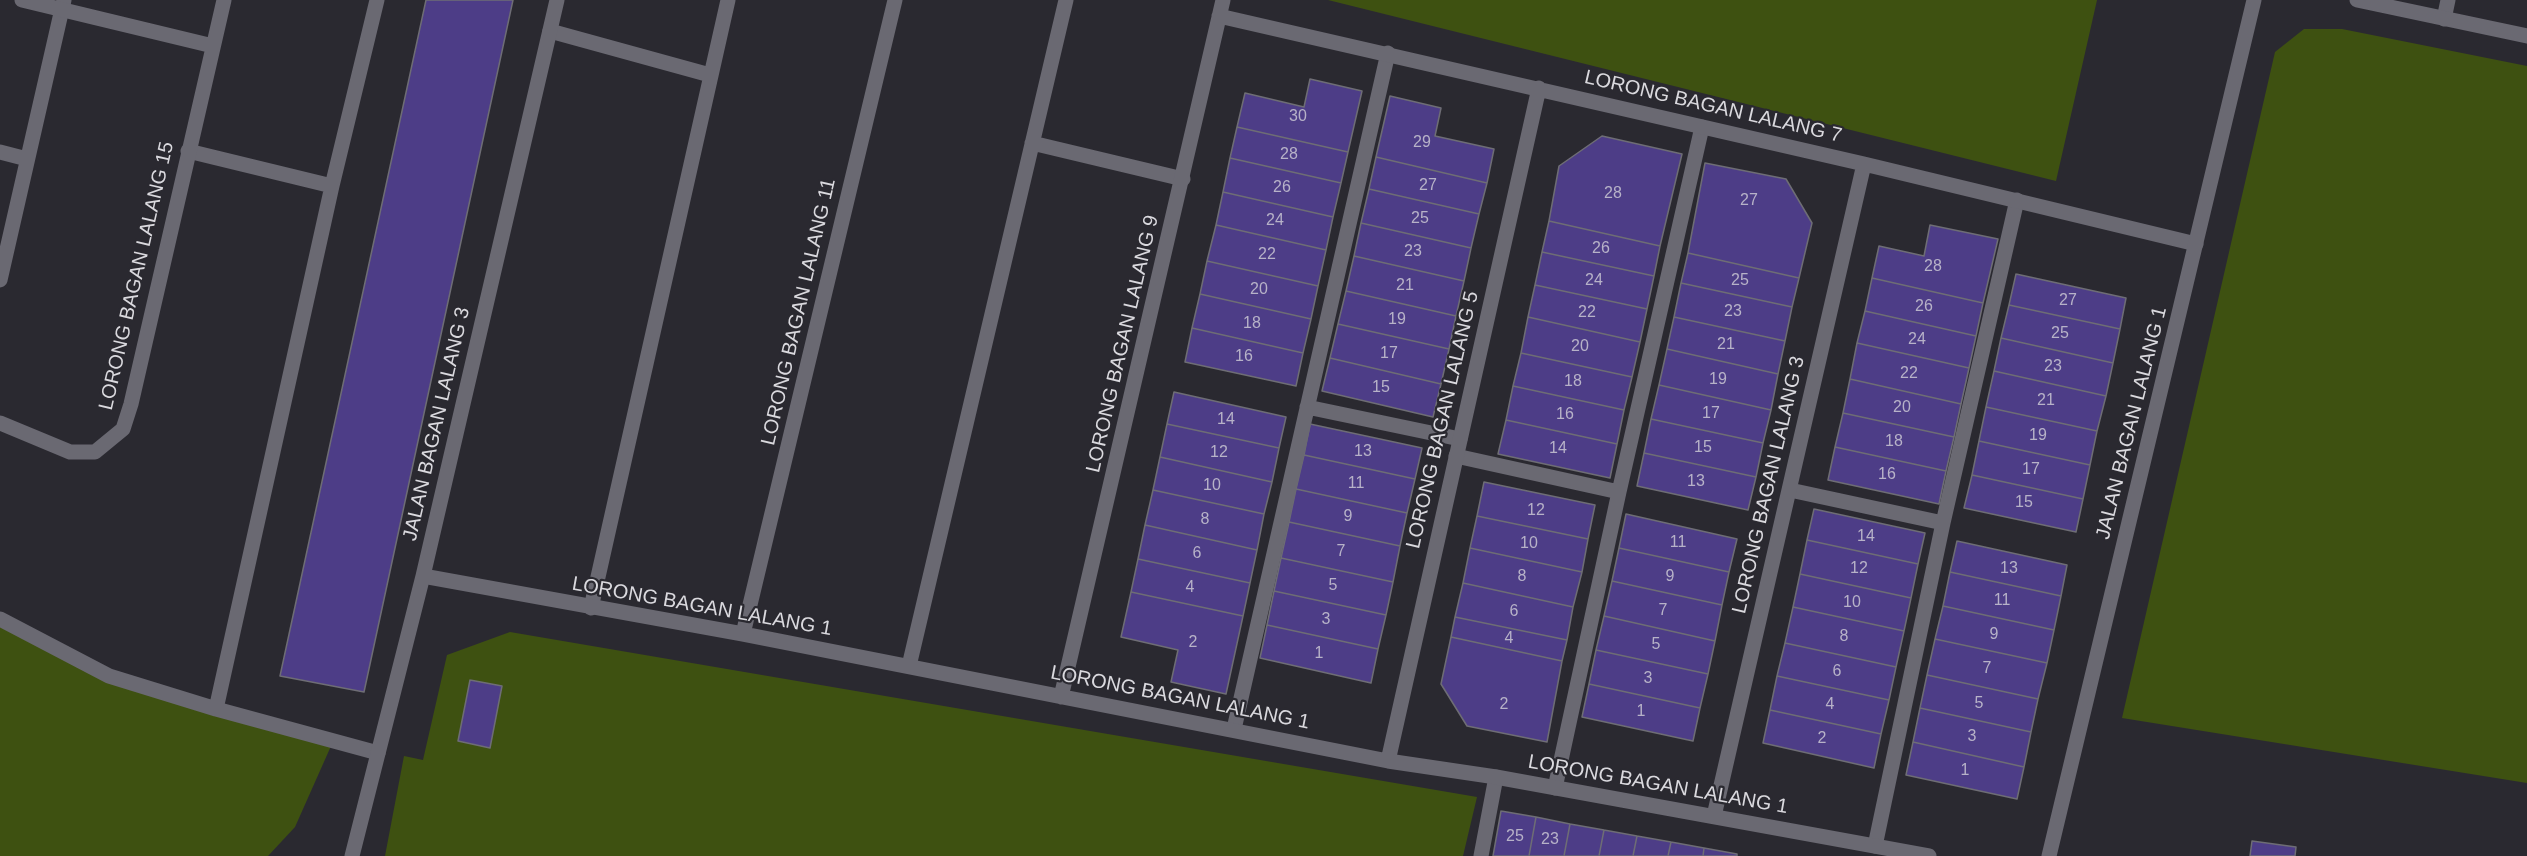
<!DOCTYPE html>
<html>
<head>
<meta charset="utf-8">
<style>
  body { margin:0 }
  canvas { display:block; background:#2a2930 }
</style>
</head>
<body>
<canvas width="2527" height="856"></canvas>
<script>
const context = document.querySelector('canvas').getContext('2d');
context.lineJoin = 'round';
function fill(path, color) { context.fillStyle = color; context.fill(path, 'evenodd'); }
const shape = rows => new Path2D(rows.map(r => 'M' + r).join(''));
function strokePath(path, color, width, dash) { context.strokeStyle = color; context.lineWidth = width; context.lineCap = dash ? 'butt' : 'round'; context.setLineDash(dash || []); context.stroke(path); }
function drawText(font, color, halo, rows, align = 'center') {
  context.font = font + ' Arial,sans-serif'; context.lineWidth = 4.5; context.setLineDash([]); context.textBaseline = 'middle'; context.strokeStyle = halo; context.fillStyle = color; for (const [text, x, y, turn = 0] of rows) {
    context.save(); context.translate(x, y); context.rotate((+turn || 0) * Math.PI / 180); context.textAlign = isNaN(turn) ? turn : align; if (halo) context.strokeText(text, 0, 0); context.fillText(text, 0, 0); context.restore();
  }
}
fill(shape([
  [1328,0,2097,0,2056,181],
  [2304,29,2342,29,2527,66,2527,783,2122,718,2275,52],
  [0,619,127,680,335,737,295,827,268,856,0,856],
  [510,632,1477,797,1463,856,385,856,404,756,423,760,447,655]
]), '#3e5111');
const building = shape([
  [426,0,513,0,364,692,280,676,426,0],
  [1310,79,1362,91,1348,152,1237,127,1245,93,1304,107,1310,79],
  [1390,96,1441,108,1435,136,1494,149,1487,183,1376,157,1390,96],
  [1237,127,1348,152,1341,183,1230,158,1237,127],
  [1602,136,1682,154,1660,246,1549,221,1559,166,1602,136],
  [1376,157,1487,183,1479,214,1369,189,1376,157],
  [1230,158,1341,183,1333,217,1223,192,1230,158],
  [1705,163,1786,179,1812,223,1799,278,1688,253,1705,163],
  [1369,189,1479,214,1471,248,1361,223,1369,189],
  [1223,192,1333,217,1326,250,1216,225,1223,192],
  [1549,221,1660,246,1654,276,1542,252,1549,221],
  [1361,223,1471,248,1464,281,1354,256,1361,223],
  [1216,225,1326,250,1318,286,1207,261,1216,225],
  [1930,225,1998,239,1983,303,1872,278,1879,246,1924,256,1930,225],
  [1542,252,1654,276,1647,309,1535,285,1542,252],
  [1688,253,1799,278,1792,307,1681,283,1688,253],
  [1354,256,1464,281,1456,316,1346,291,1354,256],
  [1207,261,1318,286,1311,319,1200,294,1207,261],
  [2016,274,2126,298,2120,329,2009,305,2016,274],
  [1872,278,1983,303,1976,336,1865,311,1872,278],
  [1681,283,1792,307,1785,341,1674,317,1681,283],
  [1535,285,1647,309,1640,342,1528,317,1535,285],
  [1346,291,1456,316,1449,349,1338,324,1346,291],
  [1200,294,1311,319,1303,353,1192,328,1200,294],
  [2009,305,2120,329,2113,363,2001,338,2009,305],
  [1865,311,1976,336,1969,368,1857,343,1865,311],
  [1528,317,1640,342,1632,377,1521,353,1528,317],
  [1674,317,1785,341,1778,374,1667,349,1674,317],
  [1338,324,1449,349,1441,384,1330,358,1338,324],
  [1192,328,1303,353,1296,386,1185,362,1192,328],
  [2001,338,2113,363,2106,396,1994,371,2001,338],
  [1857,343,1969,368,1961,404,1850,379,1857,343],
  [1667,349,1778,374,1771,410,1659,385,1667,349],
  [1521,353,1632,377,1624,410,1513,386,1521,353],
  [1330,358,1441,384,1433,417,1322,391,1330,358],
  [1994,371,2106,396,2097,431,1986,407,1994,371],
  [1850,379,1961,404,1954,437,1843,413,1850,379],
  [1659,385,1771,410,1763,443,1651,419,1659,385],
  [1513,386,1624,410,1617,444,1506,420,1513,386],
  [1174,392,1286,417,1279,448,1167,424,1174,392],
  [1986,407,2097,431,2090,465,1979,441,1986,407],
  [1843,413,1954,437,1946,471,1835,447,1843,413],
  [1651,419,1763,443,1756,477,1644,453,1651,419],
  [1506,420,1617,444,1610,478,1498,454,1506,420],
  [1167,424,1279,448,1272,482,1160,457,1167,424],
  [1310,424,1422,448,1415,479,1304,455,1310,424],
  [1979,441,2090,465,2083,499,1972,475,1979,441],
  [1835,447,1946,471,1939,504,1828,480,1835,447],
  [1644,453,1756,477,1748,510,1637,486,1644,453],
  [1304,455,1415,479,1407,513,1296,489,1304,455],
  [1160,457,1272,482,1264,514,1153,490,1160,457],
  [1972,475,2083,499,2076,532,1964,508,1972,475],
  [1484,482,1595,505,1588,539,1477,516,1484,482],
  [1296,489,1407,513,1400,546,1289,522,1296,489],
  [1153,490,1264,514,1257,550,1145,525,1153,490],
  [1814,509,1925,533,1918,564,1807,540,1814,509],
  [1626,514,1737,539,1729,572,1619,548,1626,514],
  [1477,516,1588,539,1582,572,1470,548,1477,516],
  [1289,522,1400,546,1393,582,1281,558,1289,522],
  [1145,525,1257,550,1250,583,1138,559,1145,525],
  [1807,540,1918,564,1911,598,1800,574,1807,540],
  [1957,541,2067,565,2061,596,1950,572,1957,541],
  [1470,548,1582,572,1573,607,1463,583,1470,548],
  [1619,548,1729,572,1722,605,1612,581,1619,548],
  [1281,558,1393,582,1386,615,1274,591,1281,558],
  [1138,559,1250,583,1243,616,1131,592,1138,559],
  [1950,572,2061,596,2054,630,1943,606,1950,572],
  [1800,574,1911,598,1904,631,1793,607,1800,574],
  [1612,581,1722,605,1715,641,1604,616,1612,581],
  [1463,583,1573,607,1567,640,1455,617,1463,583],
  [1274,591,1386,615,1378,649,1267,625,1274,591],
  [1131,592,1243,616,1226,694,1171,682,1178,650,1121,637,1131,592],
  [1943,606,2054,630,2047,663,1935,639,1943,606],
  [1793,607,1904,631,1896,667,1785,643,1793,607],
  [1604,616,1715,641,1708,674,1596,650,1604,616],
  [1455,617,1567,640,1562,661,1451,637,1455,617],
  [1267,625,1378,649,1371,683,1260,658,1267,625],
  [1451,637,1562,661,1547,742,1467,726,1441,684,1451,637],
  [1935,639,2047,663,2038,699,1927,675,1935,639],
  [1785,643,1896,667,1889,700,1777,676,1785,643],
  [1596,650,1708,674,1700,708,1589,684,1596,650],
  [1927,675,2038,699,2031,732,1920,708,1927,675],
  [1777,676,1889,700,1881,734,1770,710,1777,676],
  [470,680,502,686,490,748,458,741,470,680],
  [1589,684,1700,708,1693,741,1582,717,1589,684],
  [1920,708,2031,732,2024,767,1913,742,1920,708],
  [1770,710,1881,734,1874,768,1763,743,1770,710],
  [1913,742,2024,767,2017,799,1906,775,1913,742],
  [1501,811,1536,817,1529,856,1493,856,1501,811],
  [1536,817,1570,824,1564,856,1529,856,1536,817],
  [1570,824,1604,830,1599,856,1564,856,1570,824],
  [1604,830,1637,836,1633,856,1599,856,1604,830],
  [1637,836,1671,842,1668,856,1633,856,1637,836],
  [2252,841,2296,847,2295,856,2250,856,2252,841],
  [1671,842,1704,848,1703,856,1668,856,1671,842],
  [1704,848,1737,854,1737,856,1703,856,1704,848]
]);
fill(building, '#4d3d87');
strokePath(building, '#6e6d75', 1.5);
strokePath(shape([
  [2444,19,2448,0],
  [550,31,710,75],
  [1032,143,1183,179],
  [188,151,332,186],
  [0,152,27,159],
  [0,280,64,0],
  [1307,407,1460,439],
  [1456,456,1619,492],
  [1790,490,1943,523],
  [591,608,728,0],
  [0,619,109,676,216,709,378,753],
  [909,666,1066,0],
  [216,709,332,186,377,0],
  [1234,729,1388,53],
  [1555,788,1619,492,1702,127],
  [1875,846,1943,523,2017,200],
  [1481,856,1496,777]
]), '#6a6972', 15);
strokePath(shape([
  [22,0,213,46],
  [2357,0,2527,36],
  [1219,16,1864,164,2196,244],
  [0,423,70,452,95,452,123,429,131,404,224,0],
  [423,576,743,634,1388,761,1496,777,1929,856],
  [743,634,895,0],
  [1061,697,1223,0],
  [1388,761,1539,88],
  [1714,816,1864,164],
  [352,856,423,576,557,0]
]), '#6a6972', 15);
strokePath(shape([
  [2049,856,2254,0]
]), '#6a6972', 15);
drawText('16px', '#b7b2c8', null, [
  ["30",1298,117],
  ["29",1422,143],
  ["28",1289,155],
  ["27",1428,186],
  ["26",1282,188],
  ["28",1613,194],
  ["27",1749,201],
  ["25",1420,219],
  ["24",1275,221],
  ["26",1601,249],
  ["23",1413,252],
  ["22",1267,255],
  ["28",1933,267],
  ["24",1594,281],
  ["25",1740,281],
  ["21",1405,286],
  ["20",1259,290],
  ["27",2068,301],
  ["26",1924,307],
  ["23",1733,312],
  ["22",1587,313],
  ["19",1397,320],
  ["18",1252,324],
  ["25",2060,334],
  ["24",1917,340],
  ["21",1726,345],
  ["20",1580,347],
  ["17",1389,354],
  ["16",1244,357],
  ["23",2053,367],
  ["22",1909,374],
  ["19",1718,380],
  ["18",1573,382],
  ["15",1381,388],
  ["21",2046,401],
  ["20",1902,408],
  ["17",1711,414],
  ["16",1565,415],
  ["14",1226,420],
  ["19",2038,436],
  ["18",1894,442],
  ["15",1703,448],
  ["14",1558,449],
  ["13",1363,452],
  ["12",1219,453],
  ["17",2031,470],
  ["16",1887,475],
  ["13",1696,482],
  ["11",1356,484],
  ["10",1212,486],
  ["15",2024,503],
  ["12",1536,511],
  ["9",1348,517],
  ["8",1205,520],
  ["14",1866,537],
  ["11",1678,543],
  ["10",1529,544],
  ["7",1341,552],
  ["6",1197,554],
  ["12",1859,569],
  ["13",2009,569],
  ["8",1522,577],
  ["9",1670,577],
  ["5",1333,586],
  ["4",1190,588],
  ["11",2002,601],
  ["10",1852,603],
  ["7",1663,611],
  ["6",1514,612],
  ["3",1326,620],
  ["9",1994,635],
  ["8",1844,637],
  ["4",1509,639],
  ["2",1193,643],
  ["5",1656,645],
  ["1",1319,654],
  ["7",1987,669],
  ["6",1837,672],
  ["3",1648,679],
  ["5",1979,704],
  ["2",1504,705],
  ["4",1830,705],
  ["1",1641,712],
  ["3",1972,737],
  ["2",1822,739],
  ["1",1965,771],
  ["25",1515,837],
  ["23",1550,840]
]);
drawText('20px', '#dad9de', '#2a2930', [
  ["LORONG BAGAN LALANG 7",1713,107,13],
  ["LORONG BAGAN LALANG 15",137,276,-77],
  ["LORONG BAGAN LALANG 11",799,312,-77],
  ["LORONG BAGAN LALANG 9",1123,344,-77],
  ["LORONG BAGAN LALANG 5",1443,420,-77],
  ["JALAN BAGAN LALANG 1",2132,423,-76],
  ["JALAN BAGAN LALANG 3",437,424,-77],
  ["LORONG BAGAN LALANG 3",1769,485,-77],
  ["LORONG BAGAN LALANG 1",702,607,10],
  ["LORONG BAGAN LALANG 1",1180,698,11],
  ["LORONG BAGAN LALANG 1",1658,785,10]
]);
</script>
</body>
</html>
